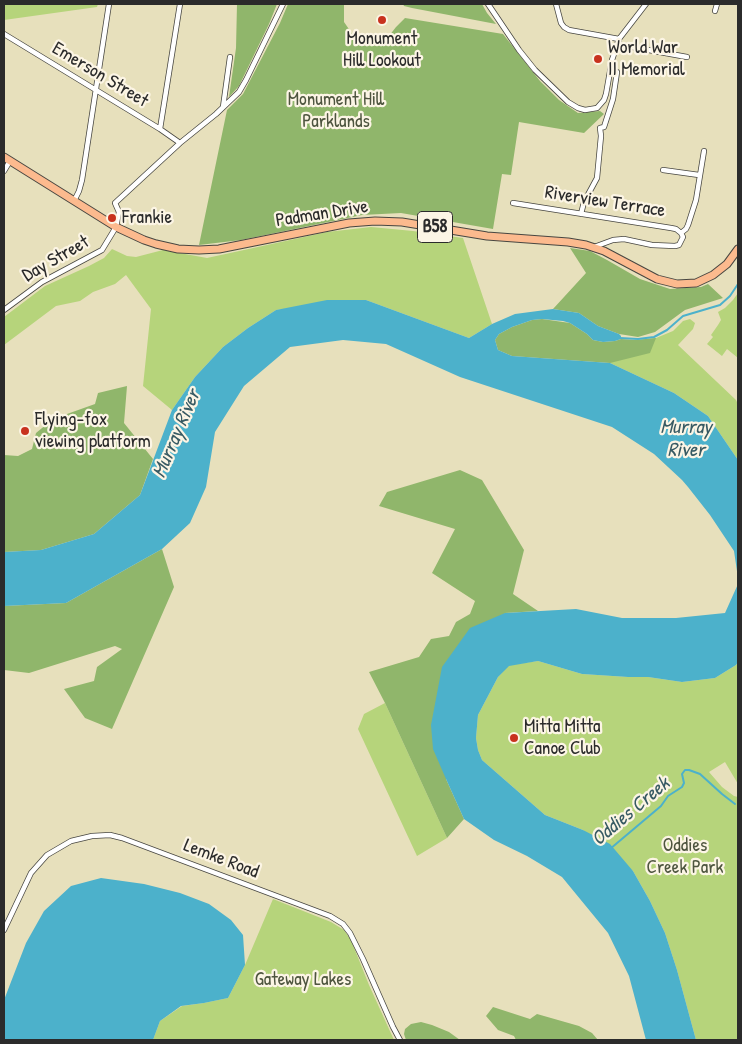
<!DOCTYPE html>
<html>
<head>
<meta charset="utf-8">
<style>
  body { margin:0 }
  #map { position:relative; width:742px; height:1044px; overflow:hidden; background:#e7e0bc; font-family:"Patrick Hand",sans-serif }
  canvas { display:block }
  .frame { position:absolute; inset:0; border:5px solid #2b2b2b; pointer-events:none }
</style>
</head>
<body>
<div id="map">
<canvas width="742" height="1044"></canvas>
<div class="frame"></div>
</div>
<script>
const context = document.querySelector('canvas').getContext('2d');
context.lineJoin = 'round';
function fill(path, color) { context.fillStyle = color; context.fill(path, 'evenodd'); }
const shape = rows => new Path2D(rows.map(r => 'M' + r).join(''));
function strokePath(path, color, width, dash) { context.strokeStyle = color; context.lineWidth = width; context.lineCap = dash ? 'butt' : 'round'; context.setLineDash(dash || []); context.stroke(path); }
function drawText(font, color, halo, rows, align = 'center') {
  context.font = font + ' "Patrick Hand",sans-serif'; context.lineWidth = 4.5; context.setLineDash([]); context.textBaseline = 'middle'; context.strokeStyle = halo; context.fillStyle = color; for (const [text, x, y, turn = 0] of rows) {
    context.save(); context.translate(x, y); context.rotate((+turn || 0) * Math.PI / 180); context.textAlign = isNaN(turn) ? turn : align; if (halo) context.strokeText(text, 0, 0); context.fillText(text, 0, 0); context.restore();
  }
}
fill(shape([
  [4,4,98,4,97,7,4,20],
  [371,227,413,231,463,238,492,324,469,338,366,300,276,310,248,328,223,347,195,377,172,410,143,386,151,309,126,275,115,284,93,292,80,301,56,306,4,345,4,317,45,286,89,266,104,258,112,249,127,256,136,257,163,250,207,258,327,232],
  [738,293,738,358,727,349,722,356,707,344,713,337,711,335,718,325,721,320,718,312,725,308,733,300],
  [690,319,695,323,693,329,678,345,736,400,738,404,738,460,708,416,674,393,610,363,624,340,636,340,656,338,673,331,683,321],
  [538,661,582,674,628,677,648,677,682,682,715,678,736,665,738,662,738,784,725,762,709,772,722,787,734,796,738,797,738,1040,696,1040,677,970,665,933,650,901,633,871,583,830,545,815,482,760,478,750,476,738,478,715,498,677,509,665],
  [385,703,447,838,417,856,358,729,364,714],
  [273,899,331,922,344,930,351,940,369,985,394,1040,153,1040,160,1021,182,1006,204,1003,228,998,245,965]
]), '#b6d47b');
fill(shape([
  [237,4,277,4,269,24,239,86,229,97,236,48],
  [288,4,344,4,344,22,353,35,366,38,389,36,396,27,405,18,503,34,540,81,559,100,578,113,600,111,604,114,584,133,519,122,511,175,502,174,493,229,401,213,362,215,241,240,199,245,227,110,243,94,280,23],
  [403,4,482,4,487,13,496,24,412,8,404,6],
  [570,248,590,251,607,260,640,279,670,289,701,287,708,284,723,298,685,310,655,332,638,337,619,334,598,326,579,313,553,309,586,273],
  [542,319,570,323,587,334,593,340,603,342,615,341,621,339,636,340,656,338,650,353,610,363,512,356,498,350,495,340,499,334,512,327,532,320],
  [127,386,124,423,153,459,140,495,94,534,41,550,4,552,4,455,18,456,32,449,36,433,53,419,95,404,98,393],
  [460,470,482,480,524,550,513,594,538,611,505,613,446,779,464,819,447,838,385,703,369,672,419,657,431,639,449,636,456,622,470,614,475,601,432,573,455,529,379,506,387,492],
  [162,549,174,587,112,729,85,718,64,689,94,681,97,667,122,649,115,646,29,673,4,670,4,606,66,603],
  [493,1007,530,1019,537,1014,579,1026,592,1033,598,1040,516,1040,514,1036,498,1030,486,1016],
  [421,1022,432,1025,449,1032,460,1040,406,1040,404,1034,405,1029,411,1024]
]), '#90b66b');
fill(shape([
  [327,300,366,300,469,338,492,324,515,314,553,309,579,313,598,326,619,334,621,336,621,339,615,341,603,342,593,340,587,334,570,323,563,321,542,319,532,320,512,327,499,334,495,340,498,350,512,356,610,363,674,393,708,416,738,460,738,578,734,551,710,515,688,487,682,480,654,454,612,427,460,377,386,344,343,340,290,347,244,386,215,432,206,487,190,523,162,549,66,603,4,606,4,552,41,550,94,534,140,495,172,410,195,377,223,347,248,328,276,310],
  [738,584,738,662,736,665,715,678,682,682,648,677,628,677,582,674,538,661,509,666,498,677,478,715,476,738,478,750,482,760,545,815,583,830,610,844,633,871,650,901,665,933,677,970,696,1040,646,1040,629,976,608,933,562,877,527,856,494,840,464,819,446,779,433,749,431,725,442,667,470,628,505,613,576,609,622,618,676,618,725,613],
  [101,878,144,884,180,893,209,904,231,920,243,935,245,965,228,998,204,1003,181,1006,160,1021,153,1040,4,1040,4,1000,26,943,44,911,71,886]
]), '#4cb1cb');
strokePath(shape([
  [620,338,638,339,654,337,667,330,683,316,720,305,730,296,738,284],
  [610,849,661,806,668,796,682,787,684,783,682,774,685,770,689,770,700,774,722,794,735,804]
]), '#4cb1cb', 2);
const minor = shape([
  [488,4,519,50,535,70,568,102,578,108,585,110,597,108,604,100,606,94,612,60,619,39,646,4],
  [556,4,561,23,564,27,569,30,619,39],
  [715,11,717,4],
  [4,34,160,129,180,143],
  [618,42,621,45,687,57],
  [223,107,230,57],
  [160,129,180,4],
  [663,170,699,175],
  [4,171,10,161],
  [74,201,79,191,82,180,109,4],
  [513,203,671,228,676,229,681,233,683,237,679,245,675,246,652,245,624,239,613,240,594,247],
  [581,214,584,202,597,178,601,136,600,128,604,127,613,99,617,72,610,70],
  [681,233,686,229,688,225,696,200,704,151],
  [4,310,42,282,102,250,116,227,119,212,115,203,180,143,216,114,239,92,246,80,283,4],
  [4,930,31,873,47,855,71,841,92,836,110,835,122,838,330,916,343,924,350,933,363,959,393,1027,400,1040]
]);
const primary = shape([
  [4,157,116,227,144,240,156,244,178,249,199,250,219,249,349,223,375,221,402,222,487,236,568,242,586,245,604,251,657,279,677,284,696,283,713,275,727,264,738,249]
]);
strokePath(minor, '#474641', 6);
strokePath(primary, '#474641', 9);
strokePath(minor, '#fff', 4.5);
strokePath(primary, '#fcba8e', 7);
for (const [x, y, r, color] of [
  [382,20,5,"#c8321e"],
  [598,59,5,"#c8321e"],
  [112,218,5,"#c8321e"],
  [25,431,5,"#c8321e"],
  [514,738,5,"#c8321e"]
]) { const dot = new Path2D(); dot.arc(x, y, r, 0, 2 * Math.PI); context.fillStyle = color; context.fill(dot); strokePath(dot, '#fcf5e5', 2); }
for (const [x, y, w] of [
  [435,227,35]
]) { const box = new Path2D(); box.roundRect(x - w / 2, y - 15.5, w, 31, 4); context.fillStyle = '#fcf5e5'; context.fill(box); strokePath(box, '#2b2b2b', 1); }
drawText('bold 18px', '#2b2b2b', null, [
  ["B58",435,227]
]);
drawText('19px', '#2b2b2b', '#fcf5e5', [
  ["Monument",382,39,"center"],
  ["Hill Lookout",382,61,"center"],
  ["World War",608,48],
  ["II Memorial",608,70],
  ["Frankie",122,218],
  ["Flying-fox",35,420],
  ["viewing platform",35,442],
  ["Mitta Mitta",524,727],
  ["Canoe Club",524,749]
], 'left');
drawText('19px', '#2b2b2b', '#fcf5e5', [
  ["Emerson Street",100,75,31],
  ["Riverview Terrace",605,202,9],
  ["Padman Drive",322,214,-9],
  ["Day Street",56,259,-30],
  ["Lemke Road",221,859,21]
]);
drawText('19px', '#4e553f', '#fcf5e5', [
  ["Monument Hill",336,100],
  ["Parklands",336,122],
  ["Oddies",685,846],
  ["Creek Park",685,868],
  ["Gateway Lakes",303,980]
]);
drawText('italic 20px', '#375a63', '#fcf5e5', [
  ["Murray",686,428],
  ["River",686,451],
  ["Murray River",177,434,-67],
  ["Oddies Creek",631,812,-40]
]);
</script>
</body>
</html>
